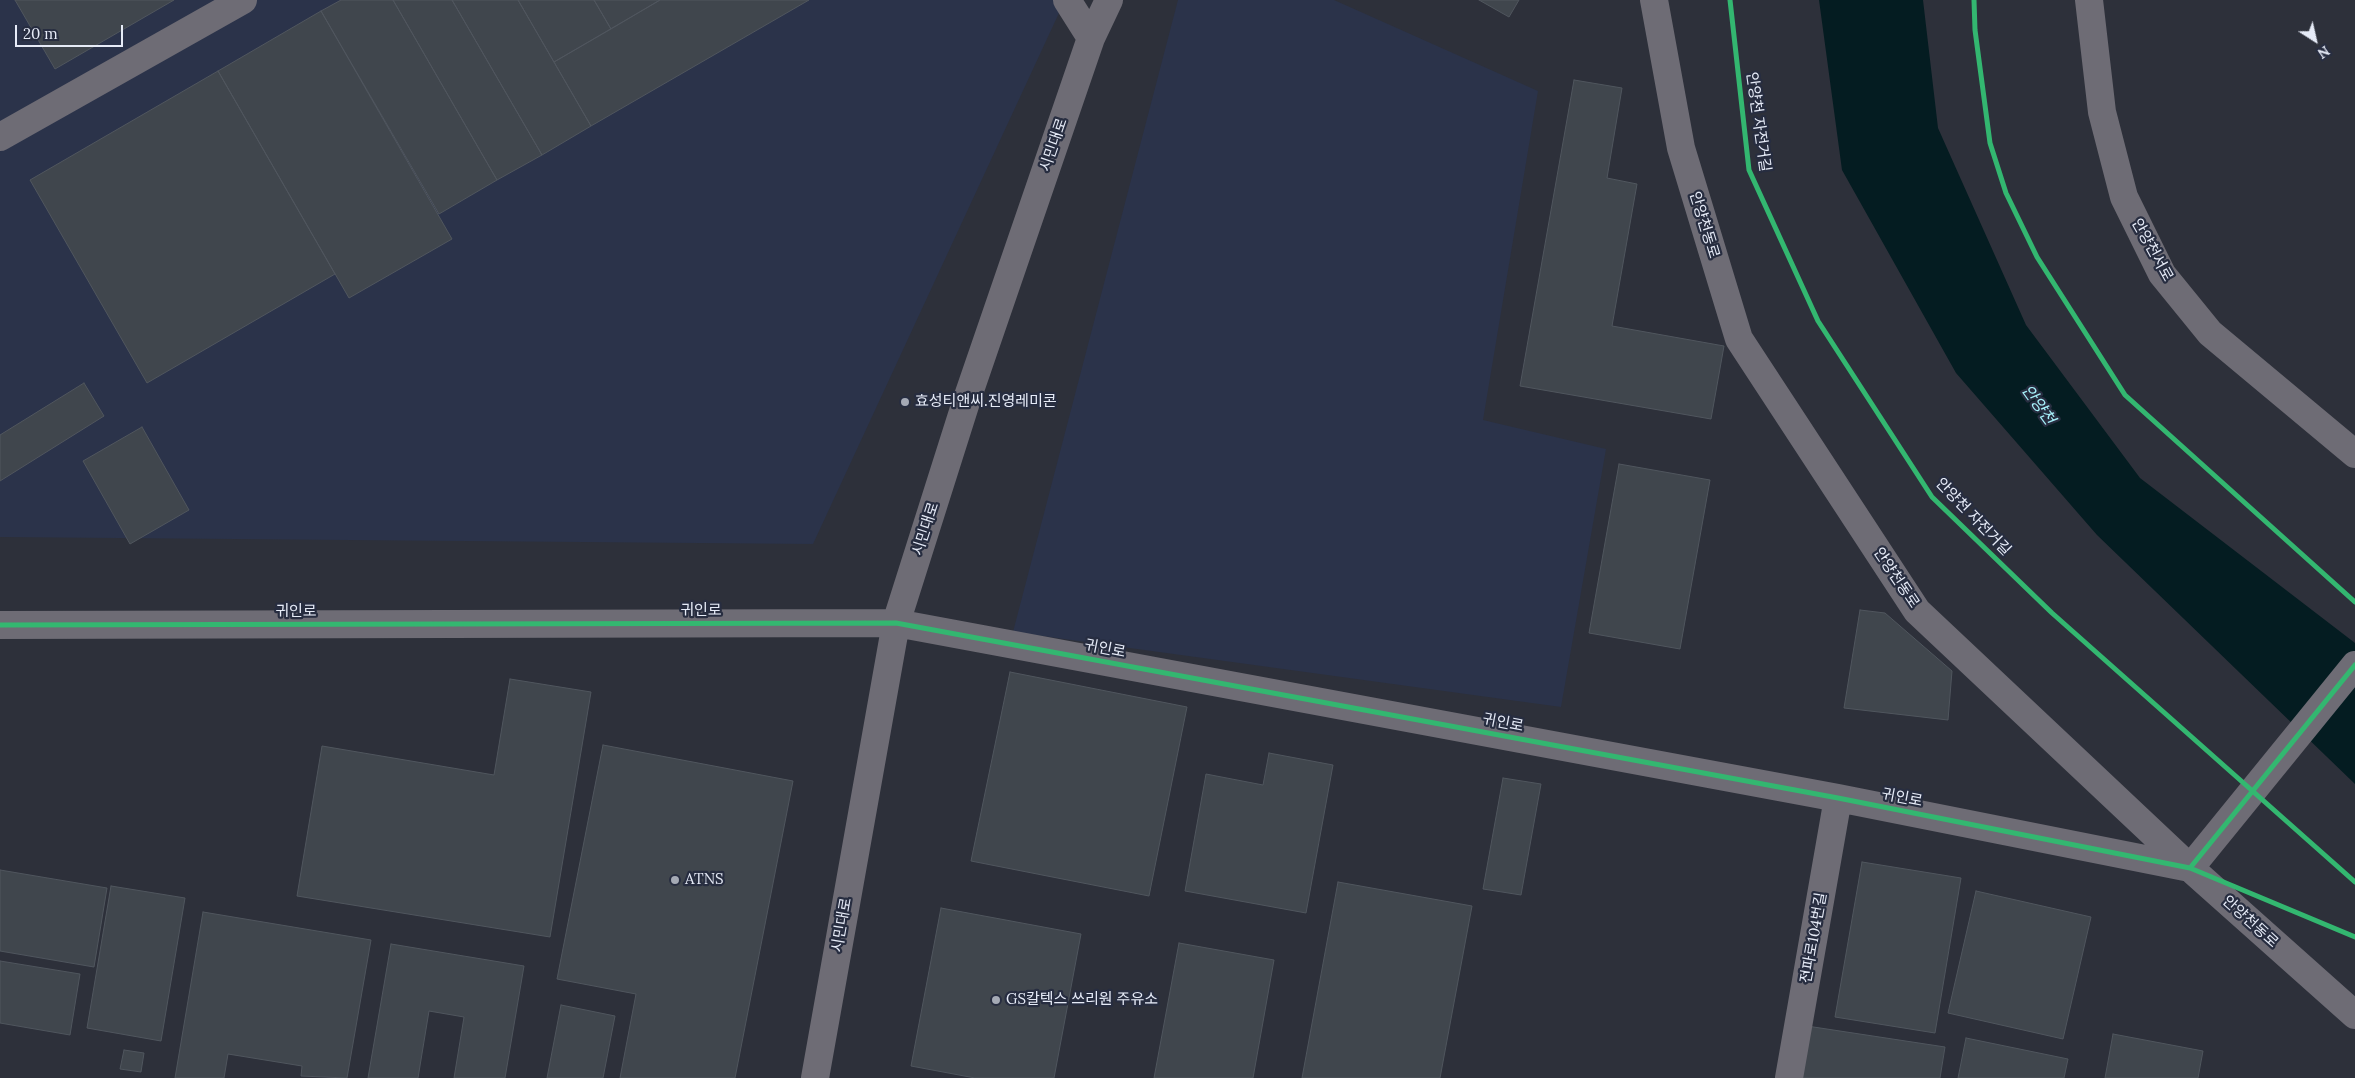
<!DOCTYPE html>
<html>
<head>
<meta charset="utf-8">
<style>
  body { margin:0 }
  #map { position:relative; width:2355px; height:1078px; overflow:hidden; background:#2d303a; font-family:Lora,serif }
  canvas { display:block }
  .north { position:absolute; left:2290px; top:15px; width:50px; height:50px; -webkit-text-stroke:4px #272d40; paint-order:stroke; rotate:145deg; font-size:14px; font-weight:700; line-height:20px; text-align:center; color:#e6ebf7 }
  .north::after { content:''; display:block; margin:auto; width:18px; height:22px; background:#e6ebf7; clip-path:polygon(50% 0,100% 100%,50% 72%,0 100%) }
  .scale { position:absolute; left:15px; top:25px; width:108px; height:22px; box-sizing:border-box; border:2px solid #e6ebf7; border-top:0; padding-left:6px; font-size:15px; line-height:18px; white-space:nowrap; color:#e6ebf7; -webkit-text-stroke:4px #272d40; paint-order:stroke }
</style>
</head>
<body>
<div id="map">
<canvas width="2355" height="1078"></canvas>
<div class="north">N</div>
<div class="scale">20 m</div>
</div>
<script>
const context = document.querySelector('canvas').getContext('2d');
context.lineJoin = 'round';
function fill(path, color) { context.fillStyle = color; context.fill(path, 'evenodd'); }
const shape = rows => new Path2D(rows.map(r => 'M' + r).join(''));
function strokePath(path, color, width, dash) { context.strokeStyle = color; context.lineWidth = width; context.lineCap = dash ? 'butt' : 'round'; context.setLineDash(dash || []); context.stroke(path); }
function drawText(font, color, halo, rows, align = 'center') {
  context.font = font + ' Lora,"Noto Sans KR",serif'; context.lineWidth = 4.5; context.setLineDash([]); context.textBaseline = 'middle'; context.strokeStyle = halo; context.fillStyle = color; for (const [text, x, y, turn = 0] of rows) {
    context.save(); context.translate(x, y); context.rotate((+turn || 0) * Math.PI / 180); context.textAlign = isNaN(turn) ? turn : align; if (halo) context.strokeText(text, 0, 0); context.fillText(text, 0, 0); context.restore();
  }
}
fill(shape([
  [0,0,1065,0,813,544,0,537],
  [1178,0,1334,0,1538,91,1483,420,1606,449,1561,707,1013,632]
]), '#2b334a');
fill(shape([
  [1819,0,1923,0,1938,128,2026,325,2140,478,2355,643,2355,784,2097,535,1956,373,1842,170]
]), '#041c21');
const building = shape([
  [15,0,174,0,55,69,15,0],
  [341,0,393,0,497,180,439,214,321,11,341,0],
  [393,0,452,0,542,155,497,180,393,0],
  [452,0,518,0,591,126,542,155,452,0],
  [518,0,594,0,611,29,554,62,518,0],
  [594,0,660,0,611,29,594,0],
  [660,0,809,0,591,126,554,62,660,0],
  [1479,0,1519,0,1509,17,1479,0],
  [321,11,452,239,349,298,218,71,321,11],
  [218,71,335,274,147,383,30,180,218,71],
  [1574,80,1622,88,1607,178,1637,184,1612,326,1724,346,1711,419,1520,386,1574,80],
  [84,383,104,416,0,481,0,435,84,383],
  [142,427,189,510,130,544,83,461,142,427],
  [1619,464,1710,480,1680,649,1589,633,1619,464],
  [1860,610,1885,613,1952,671,1948,720,1844,708,1860,610],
  [1010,672,1187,707,1149,896,971,861,1010,672],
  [510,679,591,692,550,937,297,896,322,746,494,775,510,679],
  [603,745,793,781,735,1078,620,1078,636,994,557,979,603,745],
  [1269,753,1333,765,1306,913,1185,891,1206,774,1263,785,1269,753],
  [1503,778,1541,784,1521,895,1483,889,1503,778],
  [1862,862,1961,878,1935,1033,1835,1017,1862,862],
  [0,870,107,888,94,967,0,951,0,870],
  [1338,882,1472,906,1440,1078,1302,1078,1338,882],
  [111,886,185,898,161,1041,87,1028,111,886],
  [1976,891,2091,917,2063,1039,1948,1013,1976,891],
  [941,908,1081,934,1054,1078,975,1078,911,1066,941,908],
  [203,912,371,940,347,1078,301,1076,302,1066,228,1054,224,1078,175,1078,203,912],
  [1179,943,1274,960,1253,1078,1154,1078,1179,943],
  [391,944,524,966,505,1078,454,1078,464,1017,429,1011,418,1078,368,1078,391,944],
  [0,961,80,974,70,1035,0,1023,0,961],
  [561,1005,615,1016,603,1078,547,1078,561,1005],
  [1807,1026,1945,1047,1940,1078,1798,1078,1807,1026],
  [2113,1034,2203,1051,2198,1078,2105,1078,2113,1034],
  [1966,1038,2068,1059,2064,1078,1958,1078,1966,1038],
  [124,1050,144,1053,141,1072,120,1069,124,1050]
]);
fill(building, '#40464d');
strokePath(building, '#50565e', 1);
strokePath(shape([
  [1067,0,1091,38],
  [1654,0,1681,148,1739,339,1917,611,2190,868,2355,1015],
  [2089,0,2102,112,2124,197,2162,274,2210,333,2355,454],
  [0,137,243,0],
  [0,625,896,623,1838,798,2190,868,2355,665],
  [815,1078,896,623,967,399,1091,38,1109,0],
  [1789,1078,1838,798]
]), '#6e6c75', 28);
strokePath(shape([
  [1730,0,1749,170,1818,321,1932,497,2052,613,2355,882],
  [1974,0,1975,30,1990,143,2006,193,2037,257,2125,395,2355,602],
  [0,625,896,623,1838,798,2190,868,2355,937],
  [2190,868,2355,665]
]), '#33b770', 5);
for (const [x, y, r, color] of [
  [905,402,5,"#a5aab5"],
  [675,880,5,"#a5aab5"],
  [996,1000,5,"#a5aab5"]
]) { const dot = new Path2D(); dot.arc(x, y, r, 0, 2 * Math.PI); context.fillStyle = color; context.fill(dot); strokePath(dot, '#272d40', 2); }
drawText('15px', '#e6ebf7', '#272d40', [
  ["안양천 자전거길",1758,122,82],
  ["시민대로",1054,145,-71],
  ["안양천동로",1704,225,73],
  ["안양천서로",2152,250,61],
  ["안양천 자전거길",1973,517,46],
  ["시민대로",926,529,-72],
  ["안양천동로",1896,578,56],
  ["귀인로",701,611],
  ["귀인로",296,612],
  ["귀인로",1105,649,11],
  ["귀인로",1503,723,11],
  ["귀인로",1902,798,11],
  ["안양천동로",2250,922,42],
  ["시민대로",842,925,-80],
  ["전파로104번길",1814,938,-80]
]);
drawText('15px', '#e6ebf7', '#272d40', [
  ["효성티앤씨.진영레미콘",915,402],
  ["ATNS",685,880],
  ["GS칼텍스 쓰리원 주유소",1006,1000]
], 'left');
drawText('italic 16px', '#a7f2fb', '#272d40', [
  ["안양천",2038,405,54]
]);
</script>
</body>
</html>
